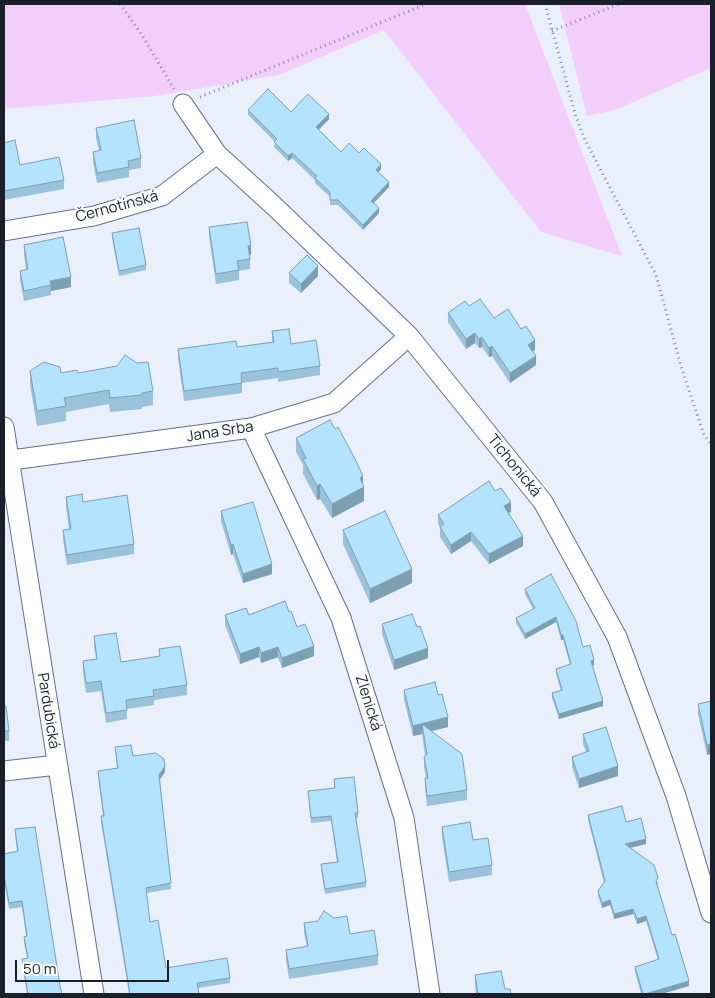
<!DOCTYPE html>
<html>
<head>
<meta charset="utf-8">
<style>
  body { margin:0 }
  #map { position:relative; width:715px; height:998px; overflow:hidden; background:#e9effb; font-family:Manrope,sans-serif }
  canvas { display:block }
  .frame { position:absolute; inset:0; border:5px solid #1a1f2a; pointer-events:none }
  .scale { position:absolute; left:15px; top:960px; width:154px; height:22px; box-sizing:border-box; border:2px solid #1a1f2a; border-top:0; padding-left:6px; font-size:15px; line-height:18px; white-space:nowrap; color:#1a1f2a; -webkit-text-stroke:4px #fcfcfc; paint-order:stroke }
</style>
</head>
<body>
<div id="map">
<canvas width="715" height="998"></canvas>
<div class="frame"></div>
<div class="scale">50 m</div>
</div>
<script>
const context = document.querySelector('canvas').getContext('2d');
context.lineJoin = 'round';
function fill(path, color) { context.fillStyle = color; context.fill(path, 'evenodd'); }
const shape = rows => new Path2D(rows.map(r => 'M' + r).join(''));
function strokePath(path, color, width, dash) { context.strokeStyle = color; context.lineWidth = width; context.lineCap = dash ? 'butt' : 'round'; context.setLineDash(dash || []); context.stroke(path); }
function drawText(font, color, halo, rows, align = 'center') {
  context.font = font + ' Manrope,sans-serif'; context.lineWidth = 4.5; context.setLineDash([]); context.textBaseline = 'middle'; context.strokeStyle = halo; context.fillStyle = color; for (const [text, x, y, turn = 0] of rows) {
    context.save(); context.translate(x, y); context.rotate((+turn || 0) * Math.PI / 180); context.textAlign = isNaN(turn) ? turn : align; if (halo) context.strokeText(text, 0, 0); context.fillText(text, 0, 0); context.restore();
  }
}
fill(shape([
  [4,4,525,4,622,256,541,232,384,30,279,75,155,96,4,109],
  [559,4,711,4,711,68,615,110,587,116]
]), '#f3cefa');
const street = shape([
  [183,104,217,154,274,206,409,336,543,502,617,637,676,796,711,913],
  [4,231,94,216,162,196,217,154],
  [4,427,94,994],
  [251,428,341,618,404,818,430,994],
  [4,461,251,428,334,403,409,336],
  [4,771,57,765]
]);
strokePath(street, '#64728b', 21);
strokePath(shape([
  [120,4,142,35,174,89],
  [545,4,576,117,585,140,656,275,681,366,704,435,711,444],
  [552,31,619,4],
  [200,97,426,4]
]), '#868b97', 3, [1, 4]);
strokePath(street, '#fff', 19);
fill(shape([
  [248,110,291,112,329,119,319,130,341,152,359,153,381,169,378,172,389,187,373,203,379,213,363,230,338,205,330,205,330,197,315,183,315,180,292,158,288,161,274,147,275,142,248,115],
  [96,128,141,158,141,168,129,170,129,177,97,183,93,162,93,152,99,151,96,138],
  [4,143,20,165,64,180,64,189,4,200],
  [209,227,251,255,250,255,250,269,239,271,239,280,216,284,209,236],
  [112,233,146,265,146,270,119,276,112,238],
  [24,245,71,287,51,291,51,295,24,301,20,280,20,271,26,269,24,255],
  [289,273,318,276,301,293,289,283],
  [469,306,494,318,535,350,533,351,536,365,510,383,492,356,489,357,482,347,479,348,475,343,466,349,448,322,448,313],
  [272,331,291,344,320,366,320,375,278,382,278,378,242,383,242,393,184,401,178,358,178,349,237,347,272,342],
  [30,371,61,373,78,373,153,391,153,405,142,407,142,409,110,412,109,404,66,412,66,421,37,426,30,385],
  [296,438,363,484,364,501,332,518,320,499,317,500,303,474,303,465,296,452],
  [495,491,511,512,509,513,523,546,489,564,471,541,451,554,440,537,440,528,438,524,438,515],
  [66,497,83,502,134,544,134,554,67,565,63,540,63,530,69,529,66,506],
  [221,511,272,574,243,583,233,554,231,555,221,521],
  [343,530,412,583,370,603,343,544],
  [551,574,583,647,594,665,592,666,603,706,559,719,552,698,552,693,561,691,556,674,556,669,570,665,563,640,561,640,556,622,525,639,516,623,516,618,533,609,525,594,525,589],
  [289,612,314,656,282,668,278,657,261,663,259,657,240,664,225,625,225,615],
  [382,624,428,658,394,670,382,634],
  [94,636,121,662,159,656,159,649,187,685,187,695,154,700,154,705,127,709,127,719,106,723,101,691,86,693,83,671,83,661,96,659,94,646],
  [404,690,438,695,448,727,431,731,467,790,467,800,427,806,425,788,425,778,426,778,424,767,424,757,425,755,422,734,413,736,404,700],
  [711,701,707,755,698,714,698,704],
  [4,706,9,731,9,741,4,741],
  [583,734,618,776,579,788,572,767,572,757,586,752,583,744],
  [115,747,165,772,160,780,171,889,146,893,150,922,166,968,230,978,230,983,198,988,199,994,129,994,101,822,101,816,103,816,98,777,98,771,117,768],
  [334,779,358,813,358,818,356,818,366,882,366,887,325,894,321,869,321,864,337,862,331,821,311,823,308,791,334,788],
  [588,815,626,822,646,844,630,848,658,883,657,885,672,935,689,986,661,994,641,994,635,972,635,967,658,960,646,921,637,924,633,914,614,919,610,905,602,908,598,896,598,891,604,883,588,820],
  [442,827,473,840,492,865,492,875,449,882,442,837],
  [15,829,60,986,62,994,27,994,22,965,22,959,27,958,24,943,24,937,26,936,22,907,9,909,4,881,4,854,17,851,15,835],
  [304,923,350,934,378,955,378,965,289,979,286,960,286,950,307,947,304,933],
  [475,975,505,989,476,994,475,985]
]), '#9ac3db');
fill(shape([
  [329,114,329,119,316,132,316,127],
  [292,153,292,158,288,161,288,156],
  [381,164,381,169,376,175,376,170],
  [389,182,389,187,371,206,371,201],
  [379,208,379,213,363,230,363,225],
  [251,245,251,255,248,255,248,246],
  [318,266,318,276,301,293,301,284],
  [71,277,71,287,51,291,50,281],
  [475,333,475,343,466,349,466,339],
  [482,337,482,347,479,348,479,339],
  [535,340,535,350,528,355,528,345],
  [492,346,492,356,489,357,489,348],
  [536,356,536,365,510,383,510,373],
  [363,476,363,487,364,487,364,501,332,518,332,504,360,478],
  [320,484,320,499,317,500,317,486],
  [511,502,511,512,504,516,504,506],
  [471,532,471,541,451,554,451,545],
  [523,536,523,546,489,564,489,554],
  [233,544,233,554,231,555,231,545],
  [272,564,272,574,243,583,243,574],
  [412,569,412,583,370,603,370,589],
  [556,617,556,622,525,639,525,634],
  [561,635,563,635,563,640,561,640],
  [314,646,314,656,282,668,282,658],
  [259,647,259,657,240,664,240,654],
  [278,647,278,657,261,663,261,653],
  [428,648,428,658,394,670,394,660],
  [594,660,594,665,591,666,591,661],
  [603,701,603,706,559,719,559,714],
  [448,717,448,727,423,733,422,724,422,734,413,736,413,726],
  [711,744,711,754,707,755,707,745],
  [165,766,165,772,159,780,159,775],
  [618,766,618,776,579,788,579,779],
  [646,839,646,844,625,849,625,844],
  [610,900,610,905,602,908,602,903],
  [633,909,633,914,614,919,614,914],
  [646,916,646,921,637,924,637,919],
  [689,981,689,986,661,994,645,994]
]), '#7d9fb2');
const building = shape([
  [268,89,291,112,308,94,329,114,316,127,341,152,349,143,359,153,364,148,381,164,376,170,389,182,371,201,379,208,363,225,338,200,330,200,330,192,315,178,317,176,292,153,288,156,274,142,277,139,248,110,268,89],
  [134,120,141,158,128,161,129,167,97,173,93,152,101,150,96,128,134,120],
  [15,140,20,165,59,157,64,180,4,191,4,143,15,140],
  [247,222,251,245,248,246,250,259,237,261,239,270,216,274,209,227,247,222],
  [139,228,146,265,119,271,112,233,139,228],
  [63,237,71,277,50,281,51,285,24,291,20,271,28,269,24,245,63,237],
  [307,255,318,266,301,284,289,273,307,255],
  [480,299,494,318,508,309,521,329,526,326,535,340,528,345,536,356,510,373,492,346,489,348,482,337,479,339,475,333,466,339,448,313,465,301,469,306,480,299],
  [289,329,291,344,316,340,320,366,278,372,278,368,241,373,242,383,184,391,178,349,236,341,237,347,274,342,272,331,289,329],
  [125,355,137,363,148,362,153,391,142,393,142,395,110,398,109,390,64,398,66,406,37,411,30,371,44,362,60,367,61,373,77,370,78,373,117,366,125,355],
  [330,420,335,429,338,427,355,459,363,476,360,478,364,487,332,504,320,484,317,486,303,459,306,458,296,438,330,420],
  [489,481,495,491,501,488,511,502,504,506,523,536,489,554,471,532,451,545,440,527,444,524,438,515,489,481],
  [82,494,83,502,127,495,134,544,67,555,63,530,71,529,66,497,82,494],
  [253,502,272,564,243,574,233,544,231,545,221,511,253,502],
  [385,511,412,569,370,589,343,530,385,511],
  [551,574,576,621,583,647,590,645,594,660,591,661,603,701,559,714,552,693,562,690,556,669,571,664,563,635,561,635,556,617,525,634,516,618,535,608,525,589,551,574],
  [285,601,289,612,291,611,297,627,305,624,314,646,282,658,278,647,261,653,259,647,240,654,225,615,246,608,249,615,285,601],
  [412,614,417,627,420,626,428,648,394,660,382,624,412,614],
  [116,633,121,662,160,656,159,649,180,646,187,685,153,690,154,696,126,700,127,710,106,713,101,681,86,683,83,661,97,659,94,636,116,633],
  [435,682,438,695,442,694,448,717,413,726,404,690,435,682],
  [711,701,711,744,707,745,698,704,711,701],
  [4,706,6,706,9,731,4,731,4,706],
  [422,724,462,754,467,790,427,796,425,778,428,778,424,757,427,754,422,724],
  [606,727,618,766,579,779,572,757,589,751,583,734,606,727],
  [131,745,133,756,156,753,164,759,165,766,159,775,171,883,146,888,150,922,158,920,166,968,227,958,230,978,197,983,199,994,130,994,101,816,104,816,98,771,118,768,115,747,131,745],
  [354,777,358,813,355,813,366,882,325,889,321,864,338,862,331,816,311,818,308,791,335,788,334,779,354,777],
  [622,806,626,822,641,818,646,839,625,844,654,865,658,878,656,881,672,935,675,934,689,981,645,994,643,994,635,967,659,959,646,916,637,919,633,909,614,914,610,900,602,903,598,891,605,881,588,815,622,806],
  [470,822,473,840,488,838,492,865,449,872,442,827,470,822],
  [35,827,60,986,62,994,28,994,22,959,28,958,24,937,27,936,22,901,9,903,4,875,4,854,18,851,15,829,35,827],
  [324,911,334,918,347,916,350,934,374,930,378,955,289,969,286,950,308,946,304,923,318,921,324,911],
  [501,971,505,989,510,989,511,994,472,994,478,994,475,975,501,971]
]);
fill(building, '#b3e3ff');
strokePath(building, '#7d9fb2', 1);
drawText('15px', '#1a1f2a', '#fcfcfc', [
  ["Černotínská",117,207,-15],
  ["Jana Srba",220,432,-9],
  ["Tichonická",514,466,51],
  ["Zlenická",368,703,73],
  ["Pardubická",48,711,81]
]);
</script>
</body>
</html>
